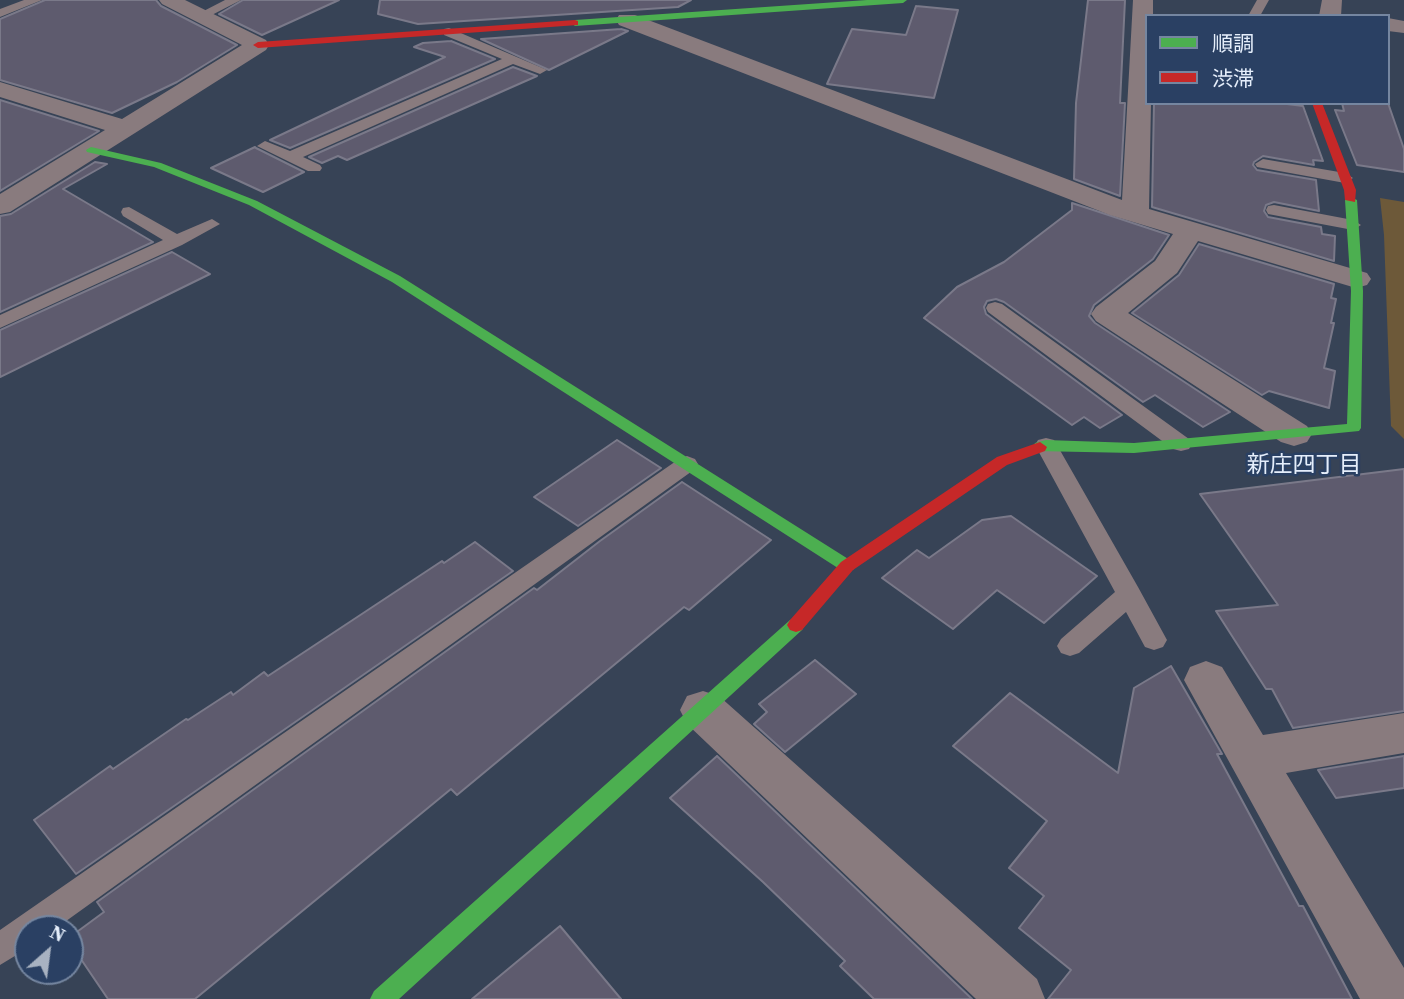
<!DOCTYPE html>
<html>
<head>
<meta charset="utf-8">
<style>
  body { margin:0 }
  #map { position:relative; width:1404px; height:999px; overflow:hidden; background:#374356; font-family:"Source Serif 4","Noto Sans JP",serif }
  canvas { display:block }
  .legend { position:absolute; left:1145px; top:14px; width:245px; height:91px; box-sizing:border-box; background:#2a4063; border:2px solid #7586a0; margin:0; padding:9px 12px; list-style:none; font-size:21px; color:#e5eefb }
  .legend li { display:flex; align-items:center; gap:14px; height:35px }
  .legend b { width:35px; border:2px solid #7586a0 }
  .north { position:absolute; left:14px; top:915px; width:70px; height:70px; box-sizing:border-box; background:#2a4063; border:2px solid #7586a0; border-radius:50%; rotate:28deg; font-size:19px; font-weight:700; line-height:28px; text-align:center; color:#e5eefb }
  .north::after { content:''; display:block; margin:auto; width:24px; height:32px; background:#a8b2c1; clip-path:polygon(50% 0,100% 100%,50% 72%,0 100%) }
</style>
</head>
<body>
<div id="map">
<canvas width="1404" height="999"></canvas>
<ul class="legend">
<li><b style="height:9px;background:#4caf50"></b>順調</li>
<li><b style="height:9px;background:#c62828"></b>渋滞</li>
</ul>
<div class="north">N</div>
</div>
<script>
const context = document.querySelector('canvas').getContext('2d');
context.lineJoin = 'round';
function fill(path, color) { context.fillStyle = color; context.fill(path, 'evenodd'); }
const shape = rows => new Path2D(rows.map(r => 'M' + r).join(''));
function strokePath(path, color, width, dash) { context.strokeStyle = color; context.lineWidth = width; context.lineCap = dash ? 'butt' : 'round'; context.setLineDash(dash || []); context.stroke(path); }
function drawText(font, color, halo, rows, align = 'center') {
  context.font = font + ' "Source Serif 4","Noto Sans JP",serif'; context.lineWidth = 5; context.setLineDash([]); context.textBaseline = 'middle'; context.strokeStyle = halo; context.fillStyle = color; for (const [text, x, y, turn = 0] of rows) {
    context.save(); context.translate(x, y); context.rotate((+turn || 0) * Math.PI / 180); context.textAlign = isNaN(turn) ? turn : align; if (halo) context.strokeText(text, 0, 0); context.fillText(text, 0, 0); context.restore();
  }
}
fill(shape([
  [1380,198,1404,202,1404,439,1391,426,1384,235]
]), '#6d5939');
const building = shape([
  [45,0,156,0,161,6,237,45,177,82,112,113,0,80,0,19,45,0],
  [243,0,339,0,262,35,219,14,243,0],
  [380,0,691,0,678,7,418,24,378,14,380,0],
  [1088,0,1125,0,1120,103,1125,103,1120,196,1074,179,1076,103,1088,0],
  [916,6,958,10,934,98,827,84,852,29,906,35,916,6],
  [621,29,628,31,549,70,481,39,621,29],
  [451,41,495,59,290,148,270,140,445,57,414,47,423,43,451,41],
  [513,67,537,76,347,160,338,156,322,163,309,157,513,67],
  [0,100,99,131,0,191,0,100],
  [1154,103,1279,103,1303,106,1323,161,1313,160,1314,165,1263,156,1254,162,1253,165,1257,170,1316,180,1319,211,1274,202,1266,205,1264,211,1268,217,1321,227,1322,234,1335,236,1334,261,1152,207,1154,103],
  [1342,103,1388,103,1404,149,1404,172,1357,165,1335,110,1344,111,1342,103],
  [255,147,256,148,304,172,263,192,211,168,255,147],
  [95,162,107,164,63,189,153,242,0,312,0,216,11,214,95,162],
  [1072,203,1169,235,1153,259,1094,305,1089,316,1095,323,1230,412,1203,427,1155,395,1143,402,1004,302,996,299,987,301,984,307,986,314,1122,415,1100,428,1084,417,1072,425,924,318,957,287,1004,262,1072,210,1072,203],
  [1199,244,1334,284,1331,298,1336,299,1331,323,1334,323,1324,368,1335,371,1329,408,1269,391,1262,395,1132,313,1179,275,1199,244],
  [172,252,210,274,0,377,0,330,172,252],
  [617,440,661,468,578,526,534,497,617,440],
  [1404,469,1404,711,1293,728,1272,689,1266,689,1216,611,1278,605,1200,494,1404,469],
  [682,482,771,540,689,610,684,607,457,795,451,789,195,999,108,999,70,943,70,937,104,912,97,902,534,588,537,590,600,541,682,482],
  [1011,516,1097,576,1044,623,997,590,953,629,882,578,917,550,929,558,982,520,1011,516],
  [475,542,513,571,76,874,34,820,110,766,113,769,186,719,188,720,231,692,233,695,264,672,268,676,442,561,444,563,475,542],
  [815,660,856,694,785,752,754,724,767,712,759,704,815,660],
  [1171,666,1222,754,1217,754,1299,906,1303,906,1352,999,1048,999,1071,970,1019,928,1044,896,1009,868,1047,821,953,746,1010,693,1118,773,1134,688,1171,666],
  [717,756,972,999,874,999,840,966,845,961,763,882,670,798,717,756],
  [1404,756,1404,788,1336,798,1318,770,1404,756],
  [560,926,621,999,472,999,560,926]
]);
fill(building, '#5e5b6e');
strokePath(building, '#7a7989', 2);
fill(shape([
  [24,0,42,0,0,17,0,9,24,0],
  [225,0,241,0,204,19,196,19,194,16,225,0],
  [1257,0,1269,0,1260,16,1248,16,1257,0],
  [449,28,547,70,540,74,513,64,303,157,320,165,322,168,320,171,308,171,257,146,265,141,290,151,502,59,444,35,444,29,449,28],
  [1263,159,1345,173,1353,178,1345,183,1257,167,1255,164,1263,159],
  [1274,205,1353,220,1361,225,1353,230,1268,214,1266,210,1268,206,1274,205],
  [129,207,177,234,212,219,220,224,182,245,0,328,0,315,163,240,123,216,121,212,123,208,129,207],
  [995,302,1002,304,1189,439,1192,444,1189,449,1181,451,1173,449,988,312,986,308,988,304,995,302],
  [1046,438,1054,440,1057,445,1138,587,1167,640,1163,647,1154,650,1145,647,1126,612,1079,653,1070,656,1061,653,1057,646,1061,639,1115,592,1035,445,1038,440,1046,438],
  [687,456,695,459,698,464,695,469,55,929,28,929,28,948,0,965,0,930,679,459,687,456]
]), '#897b7e');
fill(shape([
  [159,0,185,0,266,40,269,45,266,50,135,133,10,212,0,214,0,194,105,130,0,97,0,82,122,119,242,45,162,4,159,0],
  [1133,0,1153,0,1153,16,1147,16,1147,103,1151,103,1149,209,1367,273,1371,279,1367,285,1356,288,1198,241,1177,273,1128,313,1307,426,1312,434,1307,442,1294,446,1281,442,1096,321,1091,314,1096,307,1155,261,1173,234,1110,215,619,25,616,20,619,15,635,15,1122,200,1133,0],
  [1322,0,1342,0,1341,16,1319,16,1322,0],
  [1388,18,1404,21,1404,33,1388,31,1388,18],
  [1206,661,1222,667,1263,735,1404,713,1404,753,1286,773,1404,968,1404,999,1360,999,1184,680,1190,667,1206,661],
  [703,691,719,696,1037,979,1045,999,976,999,687,724,680,710,687,696,703,691]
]), '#897b7e');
fill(shape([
  [867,0,907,0,903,3,575,26,571,23,575,20,867,0],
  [91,147,161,163,257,201,400,276,853,562,855,566,853,570,841,570,392,282,249,205,154,167,87,152,86,150,91,147],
  [1351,197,1357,200,1363,291,1361,428,1359,431,1134,453,1035,451,1033,447,1035,443,1046,440,1134,443,1347,424,1351,291,1345,200,1351,197],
  [796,618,802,620,805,625,802,630,399,999,370,999,374,991,790,620,796,618]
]), '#4caf50');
fill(shape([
  [575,20,578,21,578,25,258,48,253,45,258,42,575,20],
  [1312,103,1322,103,1356,190,1355,202,1345,200,1344,190,1312,103],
  [1040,442,1047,447,1045,451,1007,465,853,570,802,630,796,632,790,630,787,625,790,620,841,562,997,457,1040,442]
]), '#c62828');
drawText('23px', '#e5eefb', '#2a4063', [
  ["新庄四丁目",1304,466]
]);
</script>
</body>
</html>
